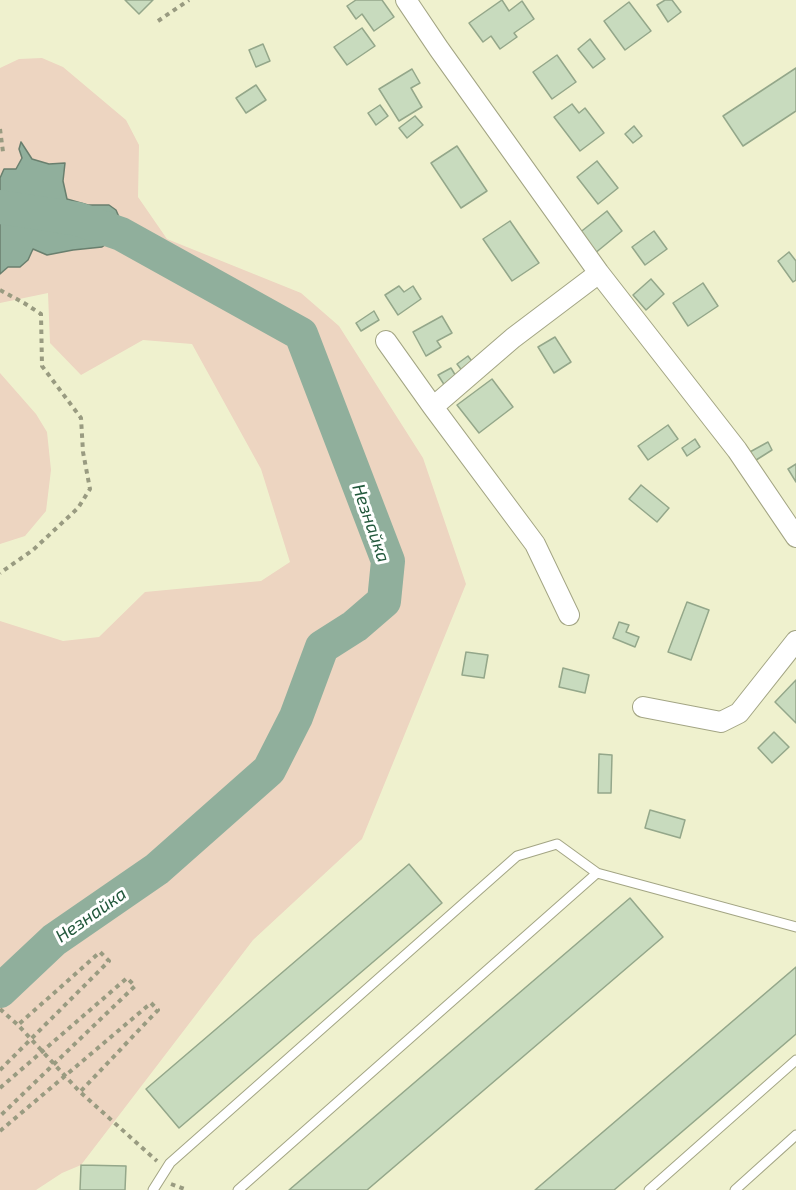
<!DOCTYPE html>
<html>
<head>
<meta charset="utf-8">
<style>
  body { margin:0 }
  canvas { display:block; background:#eff1ce }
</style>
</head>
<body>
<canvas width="796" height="1190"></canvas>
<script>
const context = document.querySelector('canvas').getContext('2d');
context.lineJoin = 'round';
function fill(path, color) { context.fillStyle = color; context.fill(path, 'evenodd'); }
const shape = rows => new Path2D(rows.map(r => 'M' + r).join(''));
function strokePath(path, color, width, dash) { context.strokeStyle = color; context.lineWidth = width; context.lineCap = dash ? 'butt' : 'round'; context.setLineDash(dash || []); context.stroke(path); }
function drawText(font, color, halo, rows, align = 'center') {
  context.font = font + ' "Exo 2",sans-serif'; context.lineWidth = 6; context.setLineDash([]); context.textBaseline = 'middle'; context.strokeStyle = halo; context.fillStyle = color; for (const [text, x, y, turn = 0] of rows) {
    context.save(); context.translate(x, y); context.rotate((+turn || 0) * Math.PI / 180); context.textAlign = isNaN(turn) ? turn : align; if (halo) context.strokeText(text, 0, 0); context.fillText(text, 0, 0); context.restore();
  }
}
fill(shape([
  [42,58,63,67,126,120,139,145,138,197,167,239,301,293,339,326,423,458,466,584,362,839,253,940,81,1165,62,1173,36,1190,0,1190,0,621,63,641,99,637,145,592,261,581,290,562,261,469,192,344,143,340,81,375,50,343,48,293,0,303,0,68,19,59],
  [0,373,36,414,47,432,51,470,46,511,25,536,0,544]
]), '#edd5c1');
const water = shape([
  [21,142,32,159,49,164,65,163,63,181,67,199,88,205,109,205,116,210,122,224,121,234,102,247,73,250,47,255,33,249,28,260,20,267,8,267,0,274,0,178,4,169,16,169,22,158,19,149,21,142]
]);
fill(water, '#90af9c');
strokePath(water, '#697f6e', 1.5);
strokePath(shape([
  [0,207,78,219,121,234,301,334,388,561,384,601,355,626,322,647,296,717,269,770,157,869,54,940,0,991]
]), '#90af9c', 34);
const building = shape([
  [125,0,153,0,139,14,125,0],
  [356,0,382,0,394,17,374,31,362,14,356,19,347,6,356,0],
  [502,0,509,11,522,1,534,19,514,33,517,37,500,49,491,36,483,42,469,23,502,0],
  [665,0,672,0,681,12,668,22,657,5,665,0],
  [629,2,651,31,625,50,604,21,629,2],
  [362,28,375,46,347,65,334,47,362,28],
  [590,39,605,59,593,68,578,49,590,39],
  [263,44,270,61,256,67,249,50,263,44],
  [557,55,576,82,552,99,533,72,557,55],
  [796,68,796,111,743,146,723,116,796,68],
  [412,69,420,83,411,88,422,107,399,121,379,89,412,69],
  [256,85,266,100,246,113,236,98,256,85],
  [572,104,579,113,585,108,604,133,580,151,554,117,572,104],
  [380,105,388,116,376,125,368,113,380,105],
  [415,116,423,125,407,138,399,128,415,116],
  [634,126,642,136,633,143,625,134,634,126],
  [457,146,487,191,461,208,431,163,457,146],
  [597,161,618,188,598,204,577,177,597,161],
  [607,211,622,231,594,254,578,234,607,211],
  [510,221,539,263,512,281,483,239,510,221],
  [654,231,667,249,645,265,632,247,654,231],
  [789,252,796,261,796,280,793,282,778,261,789,252],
  [651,279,664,294,646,310,633,295,651,279],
  [703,283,718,306,688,326,673,303,703,283],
  [399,286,404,292,413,286,421,299,398,315,385,295,399,286],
  [374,311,379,320,361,331,356,323,374,311],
  [442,316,452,333,437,341,441,347,426,356,413,332,442,316],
  [555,337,571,362,554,373,538,347,555,337],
  [468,356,474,364,463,372,457,364,468,356],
  [451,368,457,378,445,386,438,375,451,368],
  [492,379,513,407,479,433,457,405,492,379],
  [668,425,678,439,648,460,638,446,668,425],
  [695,439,700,447,687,456,682,448,695,439],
  [768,442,772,450,753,462,748,453,768,442],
  [796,464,796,482,788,469,796,464],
  [641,485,669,508,657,522,629,499,641,485],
  [687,602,709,610,691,660,668,652,687,602],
  [619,622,629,625,626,632,639,637,635,647,613,638,619,622],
  [466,652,488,655,484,678,462,675,466,652],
  [563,668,589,675,585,693,559,687,563,668],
  [796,680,796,723,775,702,796,680],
  [774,732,789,747,772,763,758,748,774,732],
  [599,754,612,755,611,793,598,793,599,754],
  [650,810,685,820,680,838,645,828,650,810],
  [409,864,442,903,179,1128,146,1089,409,864],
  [630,898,663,937,367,1190,289,1190,630,898],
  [796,967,796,1034,614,1190,535,1190,796,967],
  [81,1165,126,1166,125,1190,80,1190,81,1165]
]);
fill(building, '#c8dbbe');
strokePath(building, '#94a78a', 1.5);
const service = shape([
  [597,873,796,927],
  [153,1190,170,1163,517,856,557,844,597,873,238,1190],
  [649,1190,796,1060],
  [735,1190,796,1135]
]);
const minor = shape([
  [406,0,439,49,599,273,737,450,796,537],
  [386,341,433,407,535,544,569,615],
  [433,407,513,338,599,273],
  [643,707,721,722,739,713,796,641]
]);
strokePath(service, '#a3a584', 11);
strokePath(minor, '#a3a584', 22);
strokePath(shape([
  [158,21,189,0],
  [0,129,3,152],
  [0,290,24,303,41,314,42,366,81,418,83,452,90,489,78,508,33,550,0,573],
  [0,1009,18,1025,80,1092,157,1161],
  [0,1070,109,961,100,952,18,1025],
  [0,1088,127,978,135,986,0,1116],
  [0,1131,151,1003,158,1010,80,1092],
  [171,1184,187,1190]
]), '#999b81', 4, [4.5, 4.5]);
strokePath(service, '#fff', 9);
strokePath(minor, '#fff', 20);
drawText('italic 18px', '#22583c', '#fff', [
  ["Незнайка",371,523,71],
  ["Незнайка",91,915,-35]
]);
</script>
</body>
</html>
